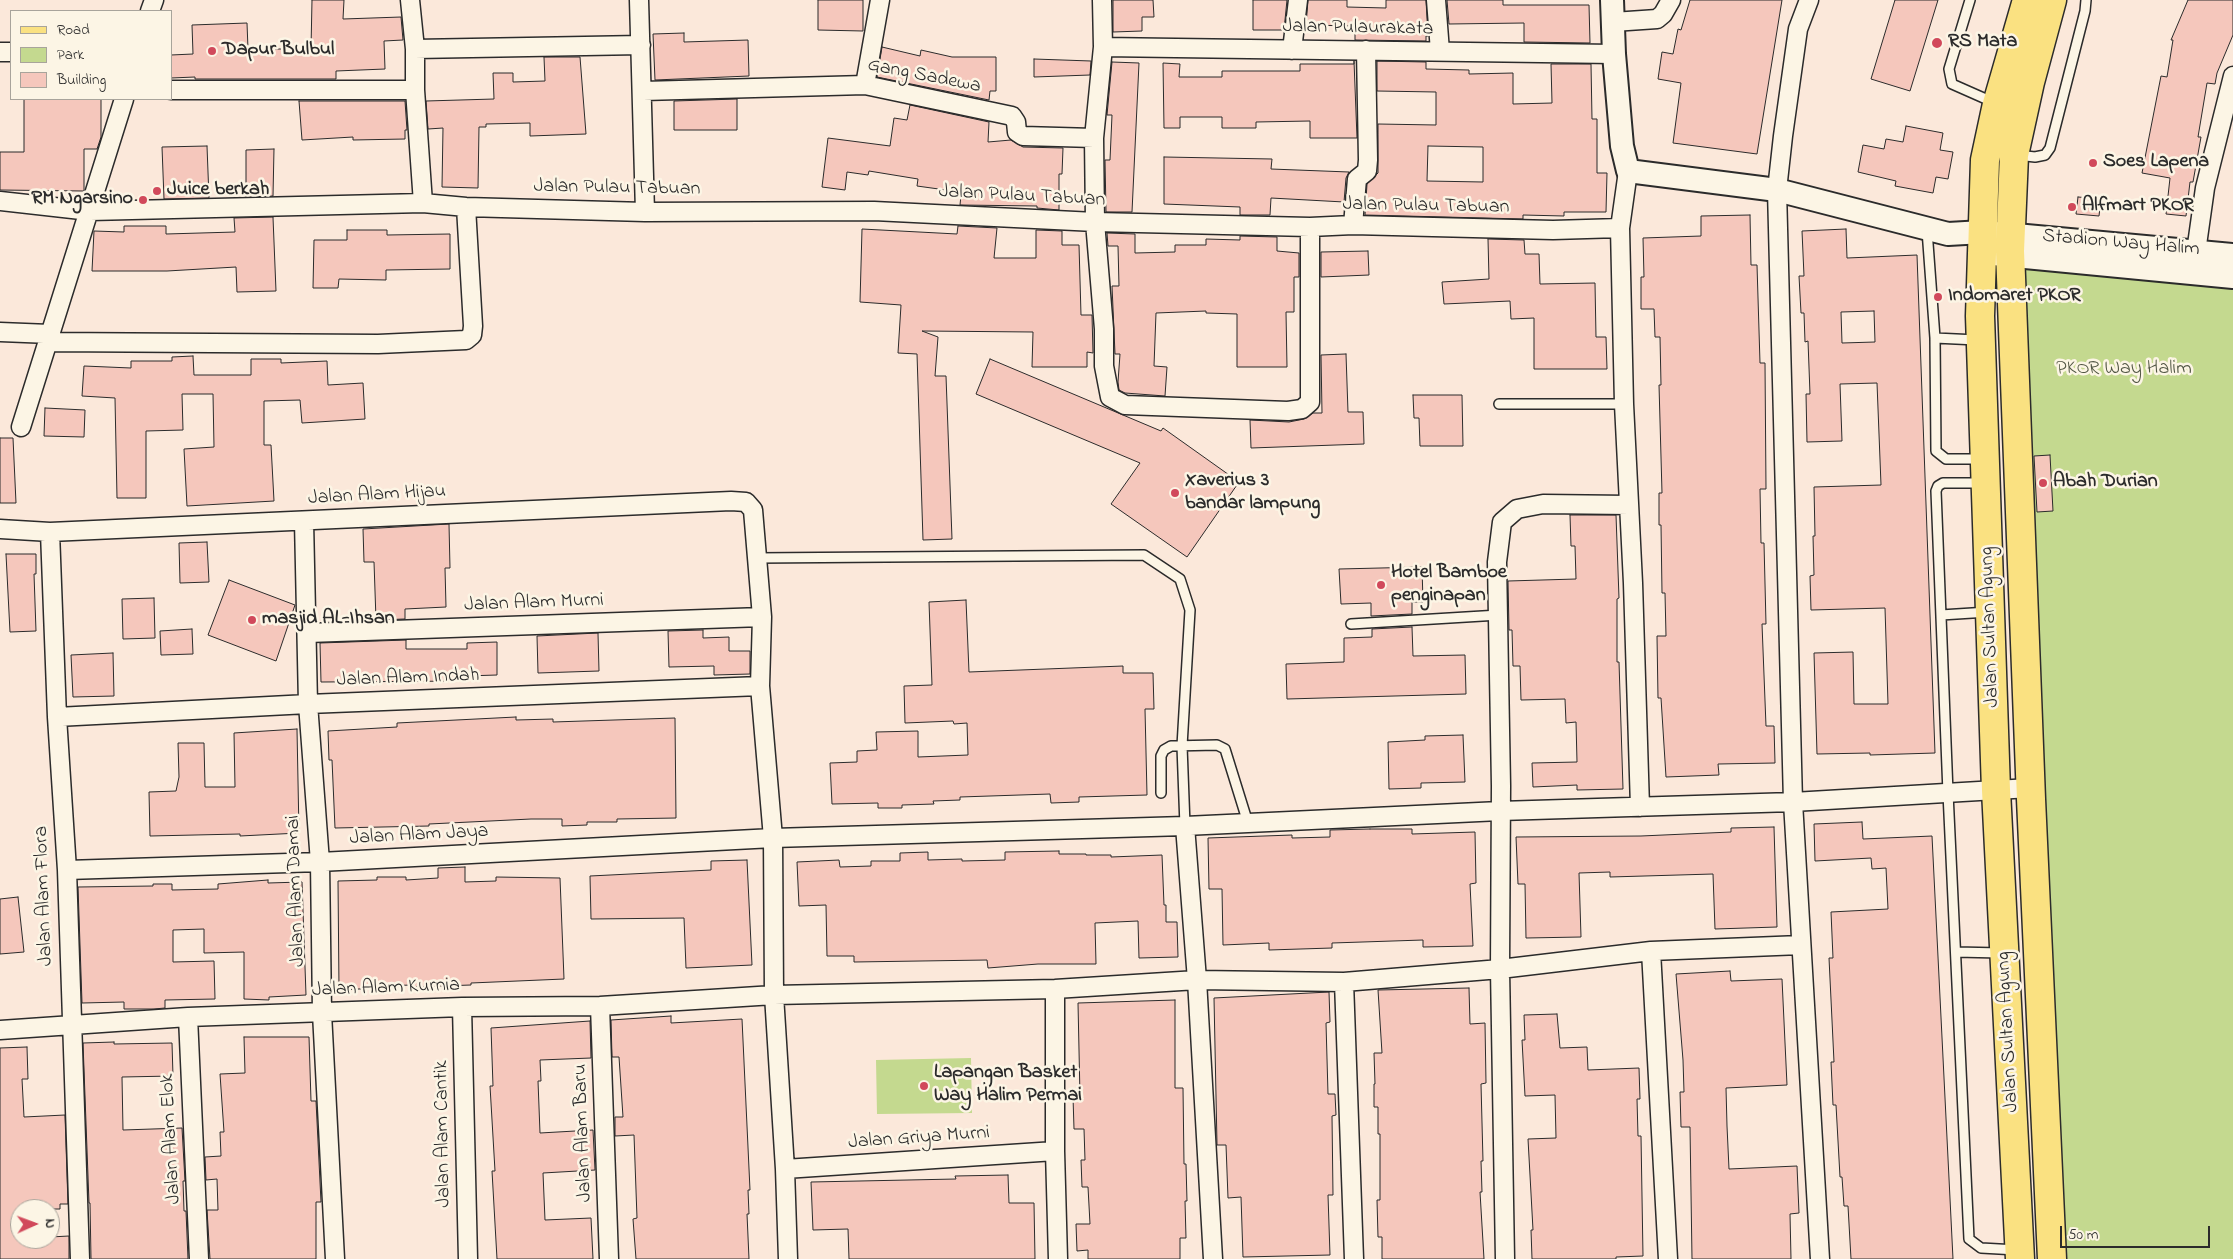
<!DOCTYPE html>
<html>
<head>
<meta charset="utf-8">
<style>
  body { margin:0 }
  #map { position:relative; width:2233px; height:1259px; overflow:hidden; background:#fbe8da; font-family:"Indie Flower",sans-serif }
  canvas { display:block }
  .legend { position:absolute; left:10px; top:10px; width:162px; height:90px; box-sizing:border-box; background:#fcf5e5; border:1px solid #a8a49b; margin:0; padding:6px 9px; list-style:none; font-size:15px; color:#2b2b2b }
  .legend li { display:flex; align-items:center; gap:10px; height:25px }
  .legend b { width:25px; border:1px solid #a8a49b }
  .north { position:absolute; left:10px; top:1199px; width:50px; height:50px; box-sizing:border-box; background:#fcf5e5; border:1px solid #a8a49b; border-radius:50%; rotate:88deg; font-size:14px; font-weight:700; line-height:20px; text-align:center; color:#2b2b2b }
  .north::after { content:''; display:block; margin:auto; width:18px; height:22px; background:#d1495b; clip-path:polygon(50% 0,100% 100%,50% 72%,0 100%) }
  .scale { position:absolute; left:2060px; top:1226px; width:150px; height:22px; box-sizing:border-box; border:2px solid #2b2b2b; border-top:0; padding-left:6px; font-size:15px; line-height:18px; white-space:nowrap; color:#2b2b2b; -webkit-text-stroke:4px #fcf5e5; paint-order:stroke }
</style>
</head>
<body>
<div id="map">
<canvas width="2233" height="1259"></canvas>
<ul class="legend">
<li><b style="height:6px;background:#fae181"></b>Road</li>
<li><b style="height:14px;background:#c4d98f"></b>Park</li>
<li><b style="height:14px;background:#f5c7bc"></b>Building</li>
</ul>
<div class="north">N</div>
<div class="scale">50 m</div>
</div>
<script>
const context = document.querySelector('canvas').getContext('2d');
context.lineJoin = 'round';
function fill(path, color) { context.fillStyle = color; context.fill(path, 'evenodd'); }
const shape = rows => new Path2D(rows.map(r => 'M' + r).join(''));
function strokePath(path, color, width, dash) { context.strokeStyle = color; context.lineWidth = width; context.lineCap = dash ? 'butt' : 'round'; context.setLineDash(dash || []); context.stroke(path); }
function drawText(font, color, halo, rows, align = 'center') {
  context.font = font + ' "Indie Flower",sans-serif'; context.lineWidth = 5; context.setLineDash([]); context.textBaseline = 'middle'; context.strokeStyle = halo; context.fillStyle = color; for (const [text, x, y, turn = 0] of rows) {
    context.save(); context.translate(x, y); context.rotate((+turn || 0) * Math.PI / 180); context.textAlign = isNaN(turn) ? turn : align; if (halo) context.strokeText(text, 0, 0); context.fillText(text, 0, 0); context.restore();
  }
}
fill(shape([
  [2009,247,2233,270,2233,1259,2056,1259],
  [971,1058,972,1113,877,1114,876,1060]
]), '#c4d98f');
const building = shape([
  [312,0,344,0,343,19,401,17,403,40,384,41,385,69,336,71,336,79,195,79,195,77,171,78,171,55,193,54,192,25,247,23,248,49,311,49,312,0],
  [818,0,863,0,863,31,818,30,818,0],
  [1113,0,1153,0,1154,17,1142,17,1142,31,1113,32,1113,0],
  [1253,0,1287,0,1284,30,1253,30,1253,0],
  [1308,0,1347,0,1347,7,1386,8,1386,0,1426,0,1428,36,1426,36,1426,41,1355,40,1355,26,1306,25,1308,0],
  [1447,0,1503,0,1503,5,1589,5,1590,43,1524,42,1524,23,1449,24,1447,0],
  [1690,0,1782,0,1757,154,1673,143,1681,83,1658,79,1662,52,1673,54,1678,29,1681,30,1690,0],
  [1895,0,1938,0,1910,91,1871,79,1895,0],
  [2188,0,2233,0,2233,35,2217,73,2215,84,2207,83,2198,137,2201,137,2193,182,2190,182,2186,216,2166,214,2170,178,2142,173,2161,76,2167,77,2173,40,2171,40,2188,0],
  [684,33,684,42,748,40,749,76,655,80,653,34,684,33],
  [882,47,920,56,921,50,952,57,996,57,996,91,990,91,989,100,877,77,882,47],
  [544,57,580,57,586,134,530,136,530,123,486,124,486,127,479,127,478,188,442,187,443,128,428,129,426,101,494,99,493,73,513,73,513,82,545,81,544,57],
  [1034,59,1091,61,1090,75,1034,77,1034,59],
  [1354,61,1357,138,1310,138,1310,121,1256,122,1256,128,1222,128,1222,117,1180,117,1180,128,1164,128,1163,63,1180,64,1179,77,1222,77,1222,71,1300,71,1300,64,1354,64,1354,61],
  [1377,61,1426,62,1426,69,1469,70,1469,74,1513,73,1513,104,1552,103,1551,64,1591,64,1592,119,1597,119,1597,173,1607,173,1606,212,1564,212,1564,216,1523,215,1523,219,1365,215,1367,184,1378,173,1378,124,1436,125,1436,92,1377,91,1377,61],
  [1428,146,1483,147,1483,182,1427,181,1428,146],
  [1112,62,1139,63,1132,212,1106,212,1105,160,1110,160,1112,115,1107,115,1112,62],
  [24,99,101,99,101,137,97,149,84,149,84,191,0,190,0,152,24,152,24,99],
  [737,99,737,130,674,130,674,101,737,99],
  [299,101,405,101,407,130,405,130,405,139,353,140,353,137,302,140,299,101],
  [910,105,989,122,988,142,1011,140,1023,147,1063,148,1062,174,1059,174,1059,210,1037,208,1037,206,960,205,961,195,946,193,946,190,917,186,918,179,869,171,868,175,847,172,845,190,822,187,828,138,890,146,894,118,907,120,910,105],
  [1906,126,1943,133,1940,150,1953,152,1948,179,1936,177,1933,193,1895,186,1896,181,1858,172,1863,145,1884,149,1886,139,1903,142,1906,126],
  [207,146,209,198,164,199,162,147,207,146],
  [274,149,273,196,246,197,246,150,274,149],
  [1164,157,1272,159,1271,169,1349,172,1346,178,1344,202,1271,198,1270,215,1240,215,1240,207,1164,204,1164,157],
  [2078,197,2101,199,2099,216,2076,214,2078,197],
  [1750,215,1751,265,1757,265,1760,363,1765,363,1766,489,1760,489,1761,543,1764,543,1766,624,1762,624,1766,726,1774,726,1775,763,1718,764,1719,775,1666,777,1661,698,1658,698,1657,636,1666,636,1665,593,1662,593,1661,525,1659,525,1659,493,1662,493,1659,385,1661,385,1660,337,1655,337,1654,309,1641,309,1641,277,1644,277,1643,238,1701,236,1701,216,1750,215],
  [273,217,276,291,237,292,236,267,167,271,92,271,94,231,124,232,124,226,166,226,166,234,235,232,234,218,273,217],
  [958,226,997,228,994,258,1036,258,1036,230,1062,231,1062,245,1079,245,1081,315,1092,315,1093,353,1087,352,1087,367,1032,367,1033,332,922,331,938,337,935,376,946,376,952,539,923,540,917,354,898,353,901,305,860,302,862,229,957,234,958,226],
  [1846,229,1847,258,1917,255,1935,753,1870,755,1870,753,1817,754,1814,653,1853,652,1854,704,1888,704,1885,608,1811,610,1810,576,1814,575,1813,536,1815,536,1814,487,1881,485,1877,383,1840,384,1842,441,1807,442,1806,394,1810,394,1808,341,1805,342,1804,313,1801,313,1799,276,1804,276,1802,231,1846,229],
  [1874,311,1875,342,1842,343,1841,312,1874,311],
  [347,230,387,230,387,235,450,234,450,269,386,270,386,280,339,279,338,288,313,288,314,240,347,240,347,230],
  [1107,233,1135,234,1135,253,1175,252,1175,245,1206,245,1206,239,1240,240,1240,236,1277,237,1277,251,1299,253,1299,277,1294,277,1294,312,1286,312,1287,367,1237,367,1237,314,1206,313,1206,311,1156,313,1154,366,1167,367,1165,396,1125,393,1119,390,1118,382,1120,354,1115,354,1112,286,1119,286,1118,246,1108,246,1107,233],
  [1488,239,1524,240,1525,254,1539,254,1540,284,1595,283,1596,337,1606,337,1607,369,1534,369,1534,318,1511,319,1510,301,1444,304,1442,282,1489,279,1488,239],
  [1368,251,1369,275,1321,277,1321,252,1368,251],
  [1346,354,1348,412,1363,412,1364,444,1251,448,1250,420,1289,422,1304,419,1313,413,1322,413,1321,355,1346,354],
  [193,356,194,375,251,375,251,359,281,359,281,363,327,361,328,385,363,383,365,419,302,423,300,400,264,401,264,445,271,445,274,501,187,506,184,449,214,447,213,394,182,394,183,430,146,431,146,498,117,498,115,398,82,396,84,366,131,368,131,361,172,361,172,357,193,356],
  [990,359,1161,431,1163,428,1239,482,1187,557,1111,504,1140,463,976,394,990,359],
  [1413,395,1462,395,1463,446,1420,446,1419,418,1414,418,1413,395],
  [45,408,85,410,84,437,44,436,45,408],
  [0,438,13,438,16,503,0,503,0,438],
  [2050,455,2053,511,2037,512,2034,456,2050,455],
  [1570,515,1616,515,1619,598,1617,599,1617,662,1619,662,1623,789,1577,790,1577,785,1533,787,1532,763,1577,762,1576,722,1566,723,1565,699,1521,700,1520,666,1513,666,1512,630,1509,630,1508,581,1576,579,1575,546,1571,546,1570,515],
  [449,524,450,568,445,568,446,607,405,609,405,619,376,620,374,562,364,562,363,529,449,524],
  [207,542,209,582,180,583,179,543,207,542],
  [6,554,36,554,36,574,34,574,36,631,10,632,6,554],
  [1422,567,1423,602,1412,602,1412,614,1371,616,1371,603,1341,604,1339,569,1422,567],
  [229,580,295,605,276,661,208,635,229,580],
  [154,598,155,638,123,639,122,599,154,598],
  [966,600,969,672,1123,666,1123,673,1153,673,1154,709,1145,709,1147,795,1079,797,1079,802,1051,803,1050,794,960,797,960,800,933,801,934,804,902,805,902,808,878,808,878,803,832,804,830,763,857,762,857,751,877,750,876,732,918,731,918,757,968,755,967,723,954,724,953,721,905,723,904,686,932,685,929,602,966,600],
  [1412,627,1413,656,1465,655,1466,694,1287,699,1286,664,1344,662,1344,638,1372,637,1372,629,1412,627],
  [192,629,193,654,161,655,160,631,192,629],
  [703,630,703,638,729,637,729,651,750,651,750,674,714,675,714,666,669,667,668,631,703,630],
  [598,633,599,671,538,673,537,636,598,633],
  [406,640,406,649,467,649,467,643,497,642,497,675,465,676,466,681,321,682,320,643,406,640],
  [113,653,114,696,73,697,71,655,113,653],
  [516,717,516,720,553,719,553,722,675,718,676,818,617,819,617,822,587,822,587,825,562,826,562,819,531,819,429,824,429,826,335,828,332,760,329,760,328,731,397,727,397,723,516,717],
  [297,729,299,833,240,836,240,834,150,836,149,792,176,791,179,777,178,743,204,743,205,787,235,787,234,733,297,729],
  [1463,735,1465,782,1421,783,1421,788,1389,789,1388,742,1425,740,1425,736,1463,735],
  [1862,822,1863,839,1932,836,1953,1259,1851,1259,1848,1206,1844,1206,1842,1177,1840,1177,1836,1105,1833,1105,1831,1062,1834,1062,1829,958,1833,958,1831,912,1888,909,1886,868,1872,869,1871,858,1815,861,1814,824,1862,822],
  [1774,827,1777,927,1715,929,1713,874,1610,877,1610,872,1579,873,1581,937,1526,938,1525,884,1518,884,1516,837,1641,836,1731,832,1731,828,1774,827],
  [1370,829,1412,829,1412,834,1475,832,1476,883,1470,884,1473,946,1423,947,1423,940,1332,943,1332,948,1269,950,1269,943,1223,945,1222,889,1209,889,1208,838,1292,835,1292,838,1330,837,1330,830,1370,829],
  [1059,851,1059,854,1086,854,1086,855,1111,855,1111,857,1162,855,1164,905,1166,905,1166,922,1177,922,1178,957,1139,958,1138,921,1095,923,1096,964,1038,964,988,968,987,960,854,962,854,956,827,956,826,905,799,906,797,862,839,860,840,867,871,866,871,861,900,861,900,853,928,852,928,860,962,859,962,861,1005,860,1005,852,1059,851],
  [747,860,752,965,686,968,684,918,591,919,590,876,711,870,711,861,747,860],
  [465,867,465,882,496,881,496,877,560,878,564,979,471,983,471,985,412,987,412,985,379,986,379,988,339,990,338,881,377,880,377,877,406,877,406,880,438,878,438,868,465,867],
  [268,880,268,883,302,882,306,995,269,997,269,1000,244,999,244,952,204,953,204,929,173,930,173,962,214,961,215,999,165,1000,165,1008,154,1009,124,1009,124,1002,82,1003,78,887,153,886,153,884,172,884,172,890,218,889,218,884,268,880],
  [18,897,24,952,0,954,0,899,18,897],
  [1730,971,1731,981,1782,979,1787,1085,1726,1088,1727,1126,1729,1169,1797,1166,1799,1213,1790,1214,1791,1259,1692,1259,1690,1127,1681,1127,1680,1092,1684,1092,1683,1060,1676,974,1730,971],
  [1469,988,1470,1024,1485,1023,1486,1083,1481,1084,1483,1161,1481,1161,1482,1192,1480,1192,1484,1259,1382,1259,1382,1237,1378,1237,1377,1200,1380,1200,1380,1134,1378,1134,1378,1107,1374,1107,1374,1084,1375,1084,1374,1053,1382,1053,1378,990,1469,988],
  [1329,992,1330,1022,1326,1023,1328,1094,1335,1094,1336,1115,1332,1116,1333,1195,1328,1195,1330,1255,1243,1257,1241,1197,1228,1198,1226,1145,1217,1145,1214,998,1329,992],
  [1175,1000,1175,1088,1183,1088,1184,1164,1186,1164,1187,1201,1185,1201,1186,1238,1180,1238,1180,1259,1088,1259,1088,1250,1077,1251,1076,1224,1090,1224,1088,1187,1082,1187,1081,1160,1085,1160,1084,1129,1074,1129,1073,1097,1080,1097,1078,1003,1175,1000],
  [1557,1014,1560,1048,1587,1047,1588,1070,1639,1068,1640,1099,1637,1099,1638,1136,1641,1136,1643,1256,1616,1257,1616,1259,1532,1259,1531,1230,1533,1230,1528,1139,1556,1138,1555,1095,1525,1096,1522,1040,1525,1040,1524,1015,1557,1014],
  [671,1016,671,1023,742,1019,750,1190,748,1190,749,1214,747,1214,749,1259,636,1259,633,1219,637,1218,634,1135,615,1136,615,1117,623,1117,619,1057,612,1057,611,1020,671,1016],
  [590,1021,591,1058,540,1060,541,1081,538,1081,540,1133,593,1130,595,1170,543,1173,545,1220,591,1218,593,1259,497,1259,492,1171,495,1171,490,1086,493,1086,491,1028,590,1021],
  [244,1037,309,1037,311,1101,316,1101,321,1202,316,1202,316,1259,210,1259,207,1210,218,1210,217,1179,206,1180,205,1157,221,1156,220,1132,224,1132,220,1074,245,1073,244,1037],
  [114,1042,114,1044,172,1043,173,1076,122,1077,123,1130,182,1128,185,1181,183,1181,184,1211,186,1211,188,1259,91,1259,90,1203,89,1203,83,1043,114,1042],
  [27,1047,28,1079,22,1079,24,1117,65,1115,68,1204,60,1204,60,1209,20,1209,20,1239,50,1239,50,1237,69,1236,69,1259,0,1259,0,1048,27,1047],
  [1008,1175,1009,1203,1034,1203,1035,1259,849,1259,848,1229,813,1230,811,1182,956,1179,955,1176,1008,1175]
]);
fill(building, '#f5c7bc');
strokePath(building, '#2b2b2b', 1);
const service = shape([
  [1970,0,1949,69,1952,84,1995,103],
  [2017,155,2035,157,2045,155,2050,148,2085,11,2086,0],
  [1927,230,1935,338,1936,451,1946,459,1981,459],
  [1935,338,1977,340],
  [1499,404,1624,404],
  [1983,483,1943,483,1938,486,1936,491,1948,793,1969,1239,1981,1248,2017,1250],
  [757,558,1144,555,1180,579,1190,610,1182,746,1185,826],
  [1941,615,1988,612],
  [1351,624,1499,615],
  [1161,793,1161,756,1164,750,1171,746,1217,745,1225,749,1248,823],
  [1956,952,2001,953]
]);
const minor = shape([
  [410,0,415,49,415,90,423,203],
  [639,0,645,212],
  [1102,0,1103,47,1094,138,1095,222,1104,329,1104,366,1110,397,1125,405,1288,411,1302,409,1310,402,1310,227],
  [1436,0,1440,51],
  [1809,0,1798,29,1783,136,1777,190,1793,802,1820,1259],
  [150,11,154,0],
  [1613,22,1657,19,1663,14,1671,0],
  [1103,47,1614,54],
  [415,49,641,45],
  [1292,50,1298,0],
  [0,52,11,52],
  [865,85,880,0],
  [171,90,415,90],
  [643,91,865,85,1012,116,1016,122,1017,132,1023,136,1094,138],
  [1628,171,1620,228,1624,404,1633,583,1640,807],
  [0,201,90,211,423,203,466,207,645,212,874,211,1095,222,1310,227,1353,225,1553,230,1620,228],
  [1353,225,1357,179,1367,171,1368,160,1366,50],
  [2196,252,2205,188,2233,76],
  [0,332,50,334],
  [47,342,378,344,466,340,472,335,473,326,466,207],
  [21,427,124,99],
  [304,521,308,704,320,862,322,1013,335,1259],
  [0,529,50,532,731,501,746,502,753,510,762,617,760,686,773,838,774,995,785,1169,788,1259],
  [50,532,57,717,67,870,80,1259],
  [308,633,762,617],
  [57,717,308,704,760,686],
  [1185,826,1197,980,1213,1259],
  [67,870,320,862,773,838,1185,826,1500,811,1793,802,2030,788],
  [1651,951,1668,1259],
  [1344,982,1354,1259],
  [1055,989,1055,1151,1058,1259],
  [600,1006,609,1259],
  [462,1007,468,1259],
  [188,1017,199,1259],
  [0,1030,188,1017,462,1007,600,1006,774,995,1055,989,1197,980,1344,982,1500,969,1651,951,1801,945],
  [785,1169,1055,1151],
  [1505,1259,1500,969,1501,786,1497,562,1502,522,1517,509,1543,504,1629,505]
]);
const tertiary = shape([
  [1612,0,1614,54,1622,146,1628,171,1777,190,1948,234,1983,232,2233,255],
  [1994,254,2233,277]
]);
const primary = shape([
  [2052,0,2030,82,2014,155,2010,251,2031,799,2052,1259],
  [2020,1259,1996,790,1980,316,1985,160,1997,104,2027,0]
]);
strokePath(service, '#2b2b2b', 12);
strokePath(minor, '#2b2b2b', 21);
strokePath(tertiary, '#2b2b2b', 26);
strokePath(primary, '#2b2b2b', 31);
strokePath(service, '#fcf5e5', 9);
strokePath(minor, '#fcf5e5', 18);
strokePath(tertiary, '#fcf5e5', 22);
strokePath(primary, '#fae181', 28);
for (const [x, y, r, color] of [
  [1937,43,6,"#d1495b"],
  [212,51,5,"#d1495b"],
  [2093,163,5,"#d1495b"],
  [157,191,5,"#d1495b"],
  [143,200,5,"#d1495b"],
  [2072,207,5,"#d1495b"],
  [1938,297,5,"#d1495b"],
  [2043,483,5,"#d1495b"],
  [1175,493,5,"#d1495b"],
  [1381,585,5,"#d1495b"],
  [252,620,5,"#d1495b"],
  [924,1086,5,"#d1495b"]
]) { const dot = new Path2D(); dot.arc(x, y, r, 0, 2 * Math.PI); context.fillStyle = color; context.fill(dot); strokePath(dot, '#fcf5e5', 2); }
drawText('20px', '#2b2b2b', '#fcf5e5', [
  ["Jalan Pulaurakata",1358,29,1],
  ["Gang Sadewa",924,77,11],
  ["Jalan Pulau Tabuan",617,189,1],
  ["Jalan Pulau Tabuan",1022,197,3],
  ["Jalan Pulau Tabuan",1426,207,1],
  ["Stadion Way Halim",2121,244,5],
  ["Jalan Alam Hijau",377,496,-3],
  ["Jalan Alam Murni",534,604,-2],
  ["Jalan Sultan Agung",1991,627,-92],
  ["Jalan Alam Indah",408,679,-2],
  ["Jalan Alam Jaya",419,836,-3],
  ["Jalan Alam Damai",297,891,-92],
  ["Jalan Alam Flora",45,896,-92],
  ["Jalan Alam Kurnia",386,989,-2],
  ["Jalan Sultan Agung",2009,1032,-93],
  ["Jalan Alam Baru",584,1133,-92],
  ["Jalan Alam Cantik",444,1134,-91],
  ["Jalan Alam Elok",172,1139,-93],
  ["Jalan Griya Murni",919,1139,-4]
]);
drawText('bold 20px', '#2b2b2b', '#fcf5e5', [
  ["RS Mata",1948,43],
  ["Dapur Bulbul",222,51],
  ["Soes Lapena",2103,163],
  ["Juice berkah",167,191],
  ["RM Ngarsino",133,200,"right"],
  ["Alfmart PKOR",2082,207],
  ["Indomaret PKOR",1948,297],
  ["Xaverius 3",1185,482],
  ["bandar lampung",1185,505],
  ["Abah Durian",2053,483],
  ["Hotel Bamboe",1391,574],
  ["penginapan",1391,597],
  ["masjid AL-Ihsan",262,620],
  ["Lapangan Basket",934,1074],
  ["Way Halim Permai",934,1097]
], 'left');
drawText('20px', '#515644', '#fcf5e5', [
  ["PKOR Way Halim",2124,370]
]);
</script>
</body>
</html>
